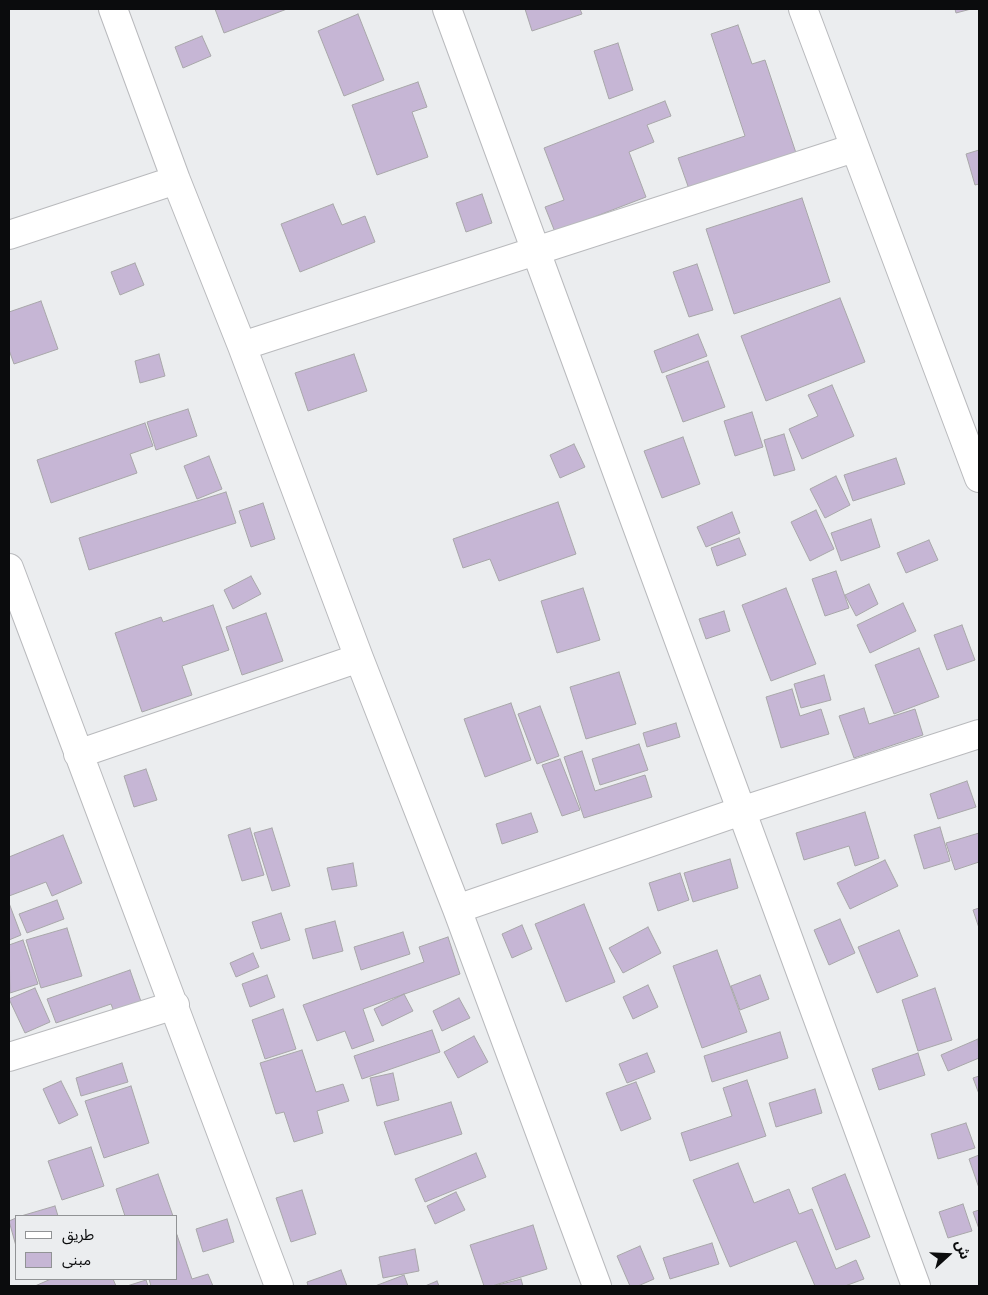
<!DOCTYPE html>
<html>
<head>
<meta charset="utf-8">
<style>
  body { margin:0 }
  #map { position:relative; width:988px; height:1295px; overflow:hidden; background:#ebedef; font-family:"Zilla Slab","Noto Sans Arabic",serif }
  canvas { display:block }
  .frame { position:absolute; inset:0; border:10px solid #0b0c0d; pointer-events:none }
  .legend { position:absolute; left:15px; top:1215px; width:162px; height:65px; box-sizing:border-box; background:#ebedef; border:1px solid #919395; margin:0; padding:6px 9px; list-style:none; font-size:15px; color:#0b0c0d }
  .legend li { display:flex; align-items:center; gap:10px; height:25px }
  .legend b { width:25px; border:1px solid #919395 }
  .north { position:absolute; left:923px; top:1230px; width:50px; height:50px; -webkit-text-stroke:4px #ebedef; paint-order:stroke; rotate:70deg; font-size:14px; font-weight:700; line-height:20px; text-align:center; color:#0b0c0d }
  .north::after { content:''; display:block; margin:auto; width:18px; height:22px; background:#0b0c0d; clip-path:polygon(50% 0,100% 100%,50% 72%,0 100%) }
</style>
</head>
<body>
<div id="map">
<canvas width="988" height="1295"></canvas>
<div class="frame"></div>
<ul class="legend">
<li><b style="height:6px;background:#fff"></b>طريق</li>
<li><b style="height:14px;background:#c6b6d5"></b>مبنى</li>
</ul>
<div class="north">ش</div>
</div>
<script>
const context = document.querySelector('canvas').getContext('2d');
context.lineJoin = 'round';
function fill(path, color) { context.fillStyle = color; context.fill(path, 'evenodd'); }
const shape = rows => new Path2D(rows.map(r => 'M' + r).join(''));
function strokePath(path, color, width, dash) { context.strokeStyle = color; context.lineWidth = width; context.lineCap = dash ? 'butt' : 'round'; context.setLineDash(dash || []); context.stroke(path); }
const building = shape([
  [215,9,287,9,224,33,215,9],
  [525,9,580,9,582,14,532,31,525,9],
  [955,9,971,9,956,13,955,9],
  [358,14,384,80,344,96,318,31,358,14],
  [738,25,752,64,765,60,796,153,689,189,678,158,745,136,711,34,738,25],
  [202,36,211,56,183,68,175,47,202,36],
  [618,43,633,90,609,99,594,51,618,43],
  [418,82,427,107,412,112,428,157,377,175,352,105,418,82],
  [665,101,671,116,647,125,654,142,629,152,646,197,555,232,545,207,564,200,544,148,665,101],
  [979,150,979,184,975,185,966,154,979,150],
  [482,194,492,223,466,232,456,203,482,194],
  [802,198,830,282,734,314,706,229,802,198],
  [333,204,342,225,365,216,375,242,300,272,281,224,333,204],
  [135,263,144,285,120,295,111,272,135,263],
  [697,264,713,310,689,317,673,272,697,264],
  [840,298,865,362,766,401,741,336,840,298],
  [41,301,58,349,14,364,9,350,9,312,41,301],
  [698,334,707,356,662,373,654,351,698,334],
  [159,354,165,376,140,383,135,361,159,354],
  [354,354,367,391,308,411,295,373,354,354],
  [708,361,725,407,683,422,666,376,708,361],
  [832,385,854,436,802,459,789,429,818,416,808,395,832,385],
  [188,409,197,436,156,450,147,422,188,409],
  [752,412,763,447,735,456,724,421,752,412],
  [145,423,153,446,130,454,137,473,51,503,37,460,145,423],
  [784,434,795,470,774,476,764,440,784,434],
  [683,437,700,484,662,498,644,451,683,437],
  [574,444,585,467,560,478,550,455,574,444],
  [209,456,222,489,197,499,184,466,209,456],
  [896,458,905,484,853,501,844,475,896,458],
  [836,476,850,505,825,518,810,489,836,476],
  [226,492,236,523,89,570,79,538,226,492],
  [558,502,576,554,499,581,490,559,463,568,453,539,558,502],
  [263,503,275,539,251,547,239,511,263,503],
  [816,510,834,549,810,561,791,522,816,510],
  [732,512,740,533,706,547,697,527,732,512],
  [871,519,880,547,841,561,831,533,871,519],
  [739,538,746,555,717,566,711,548,739,538],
  [929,540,938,560,906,573,897,553,929,540],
  [836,571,849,608,825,616,812,579,836,571],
  [251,576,261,594,233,609,224,590,251,576],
  [869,584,878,604,856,616,845,595,869,584],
  [583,588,600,640,557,653,541,601,583,588],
  [786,588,816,664,771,681,742,605,786,588],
  [903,603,916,631,870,653,857,625,903,603],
  [213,605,229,650,182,666,192,695,142,712,115,633,161,617,163,622,213,605],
  [724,611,730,631,706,639,699,619,724,611],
  [266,613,283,661,242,675,226,627,266,613],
  [962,625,975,660,947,670,934,635,962,625],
  [919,648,939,697,894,714,875,665,919,648],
  [619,672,636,724,586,739,570,687,619,672],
  [824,675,831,700,801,708,794,684,824,675],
  [792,689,800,716,821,709,829,734,781,748,766,697,792,689],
  [511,703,531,760,485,777,464,719,511,703],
  [540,706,559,756,537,764,518,714,540,706],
  [864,708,869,724,915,709,923,735,854,758,839,716,864,708],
  [676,723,680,737,647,747,643,733,676,723],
  [639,744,648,770,600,785,592,759,639,744],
  [582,751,595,791,645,775,652,797,584,818,564,757,582,751],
  [560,759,580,810,562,816,542,765,560,759],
  [146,769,157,800,134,807,124,776,146,769],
  [967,781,976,807,938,819,930,794,967,781],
  [865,812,879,858,855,866,849,846,804,860,796,833,865,812],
  [531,813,538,832,502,844,496,824,531,813],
  [940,827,950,861,924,869,914,835,940,827],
  [250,828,264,875,242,881,228,835,250,828],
  [272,828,290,886,272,891,254,833,272,828],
  [979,833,979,862,955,870,946,843,979,833],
  [63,835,82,883,52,896,46,882,9,896,9,857,63,835],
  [730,859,738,888,693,902,684,873,730,859],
  [885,860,898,886,850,909,837,883,885,860],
  [353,863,357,886,332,890,327,868,353,863],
  [680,873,689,900,658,911,649,883,680,873],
  [57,900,64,919,27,933,19,914,57,900],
  [9,903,21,935,9,940,9,903],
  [584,904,615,982,566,1002,535,924,584,904],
  [979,908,979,928,973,910,979,908],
  [281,913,290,940,261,949,252,922,281,913],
  [840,919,855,953,829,965,814,930,840,919],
  [335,921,343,951,313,959,305,929,335,921],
  [522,925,532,949,512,958,502,934,522,925],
  [648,927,661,953,623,973,609,948,648,927],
  [67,928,82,976,41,988,26,940,67,928],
  [899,930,918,976,877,993,858,947,899,930],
  [403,932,410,954,361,970,354,947,403,932],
  [448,937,460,974,363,1009,374,1041,352,1049,345,1031,317,1041,303,1005,424,962,419,947,448,937],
  [23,940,38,984,10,993,9,945,23,940],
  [717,950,747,1032,702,1048,673,966,717,950],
  [253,953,259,967,236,977,230,963,253,953],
  [130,970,144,1010,117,1020,111,1004,56,1023,47,999,130,970],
  [267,975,275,997,250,1007,242,984,267,975],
  [760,975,769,999,740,1010,731,986,760,975],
  [648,985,658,1007,633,1019,623,997,648,985],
  [35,988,50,1022,25,1033,9,999,35,988],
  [935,988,952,1040,918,1051,902,1000,935,988],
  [404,994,413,1011,382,1026,374,1009,404,994],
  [459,998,470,1018,442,1031,433,1011,459,998],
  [283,1009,296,1049,265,1059,252,1020,283,1009],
  [432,1030,440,1052,362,1079,354,1056,432,1030],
  [780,1032,788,1058,712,1082,704,1056,780,1032],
  [474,1036,488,1062,458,1078,444,1052,474,1036],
  [978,1039,979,1058,948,1071,941,1055,978,1039],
  [302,1050,316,1092,343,1084,349,1101,317,1111,323,1133,294,1142,284,1112,276,1114,260,1063,302,1050],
  [647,1053,655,1072,627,1083,619,1064,647,1053],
  [918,1053,925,1075,879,1090,872,1069,918,1053],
  [122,1063,128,1082,81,1096,76,1078,122,1063],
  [393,1073,399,1100,377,1106,370,1078,393,1073],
  [979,1076,979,1094,973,1078,979,1076],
  [747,1080,766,1136,690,1161,681,1133,732,1116,723,1088,747,1080],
  [61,1081,78,1115,59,1124,43,1089,61,1081],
  [636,1082,651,1119,621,1131,606,1093,636,1082],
  [131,1086,149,1143,104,1158,85,1101,131,1086],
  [815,1089,822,1113,776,1127,769,1103,815,1089],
  [451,1102,462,1134,395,1155,384,1122,451,1102],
  [966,1123,975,1148,938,1159,931,1134,966,1123],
  [91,1147,104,1186,62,1200,48,1161,91,1147],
  [476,1153,486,1177,425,1202,415,1179,476,1153],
  [979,1155,979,1188,969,1159,979,1155],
  [738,1163,754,1203,789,1189,799,1214,812,1209,836,1269,856,1260,864,1279,845,1286,815,1286,796,1241,730,1267,693,1180,738,1163],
  [158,1174,173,1216,125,1216,116,1189,158,1174],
  [845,1174,870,1237,836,1250,812,1188,845,1174],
  [302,1190,316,1234,291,1242,276,1198,302,1190],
  [456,1192,465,1210,435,1224,427,1206,456,1192],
  [963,1204,972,1231,948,1238,939,1212,963,1204],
  [55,1206,58,1216,21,1216,55,1206],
  [979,1210,979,1229,973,1212,979,1210],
  [16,1218,16,1246,9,1221,16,1218],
  [227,1219,234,1242,203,1252,196,1229,227,1219],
  [533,1225,547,1269,492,1286,484,1286,470,1245,533,1225],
  [177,1235,192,1279,208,1274,213,1286,151,1286,149,1279,176,1279,177,1235],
  [712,1243,719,1264,670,1279,663,1258,712,1243],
  [640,1246,654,1279,638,1286,630,1286,617,1256,640,1246],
  [415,1249,419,1271,383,1278,379,1257,415,1249],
  [341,1270,347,1286,308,1286,307,1282,341,1270],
  [404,1275,408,1286,375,1286,404,1275],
  [51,1279,113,1279,116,1286,35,1286,51,1279],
  [521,1279,523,1286,494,1286,521,1279],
  [146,1280,148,1286,127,1286,146,1280],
  [437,1281,439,1286,425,1286,437,1281]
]);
fill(building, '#c6b6d5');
strokePath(building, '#a8a7a9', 1);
const minor = shape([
  [113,9,176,180,242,346,359,658,457,909,597,1286],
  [447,9,916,1286],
  [803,9,979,478],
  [9,235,176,180],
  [242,346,854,148],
  [9,568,279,1286],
  [78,754,359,658],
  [457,909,741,811,979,734],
  [9,1057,175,1005]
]);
strokePath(minor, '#b9babd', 30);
strokePath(minor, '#fff', 28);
</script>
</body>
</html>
